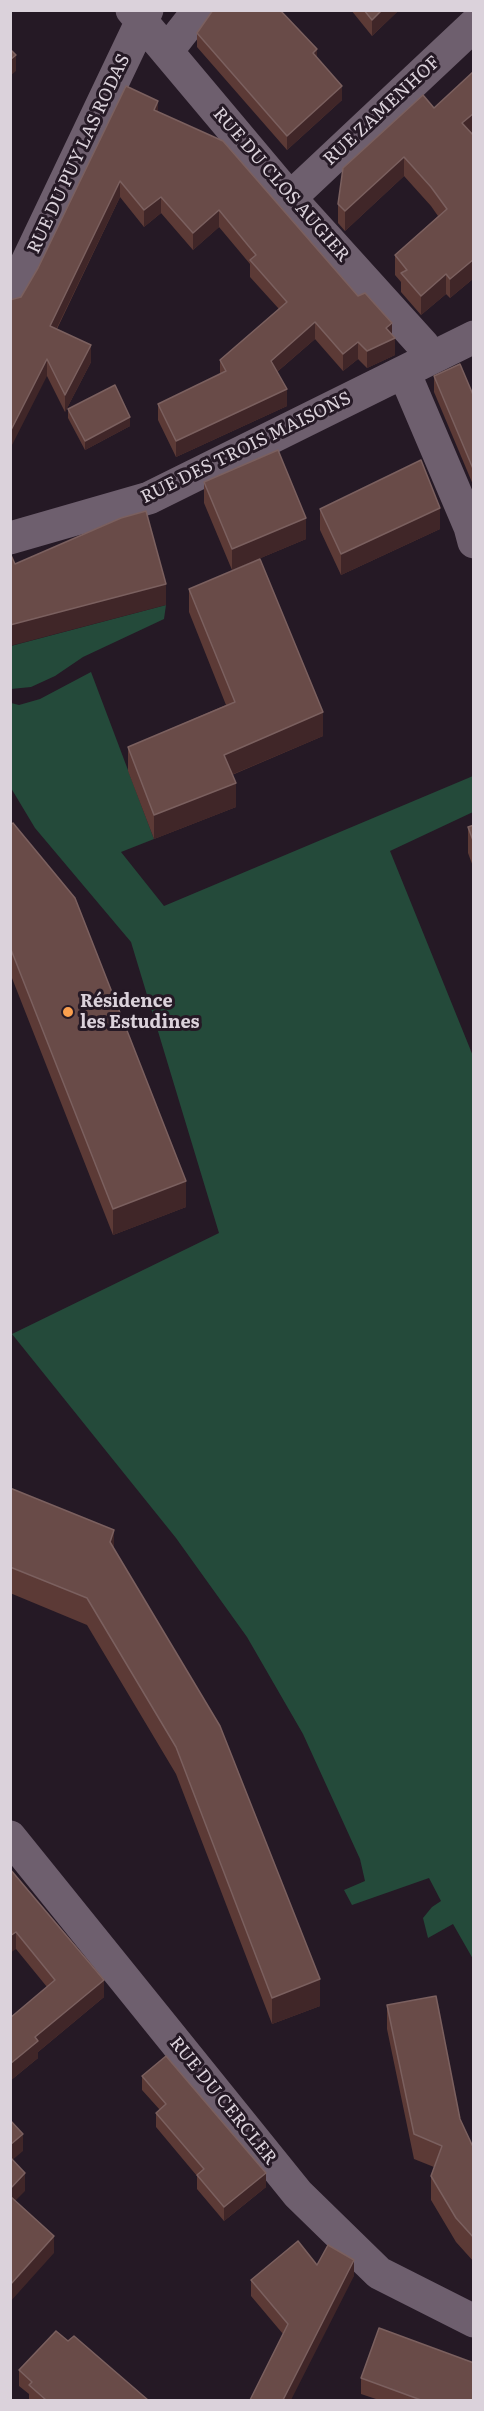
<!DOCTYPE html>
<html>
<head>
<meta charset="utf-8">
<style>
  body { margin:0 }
  #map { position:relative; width:484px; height:2411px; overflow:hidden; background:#251925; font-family:Literata,serif }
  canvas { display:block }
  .frame { position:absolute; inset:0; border:12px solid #dbd2db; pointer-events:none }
</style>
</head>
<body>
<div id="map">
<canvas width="484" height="2411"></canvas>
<div class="frame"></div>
</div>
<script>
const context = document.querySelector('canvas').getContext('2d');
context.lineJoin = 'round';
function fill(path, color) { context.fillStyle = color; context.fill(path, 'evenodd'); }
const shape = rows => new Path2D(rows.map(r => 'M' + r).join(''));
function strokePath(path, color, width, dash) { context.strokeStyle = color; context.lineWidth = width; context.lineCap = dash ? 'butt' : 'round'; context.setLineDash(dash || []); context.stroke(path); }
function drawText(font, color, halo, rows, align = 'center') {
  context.font = font + ' Literata,serif'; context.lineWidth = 6; context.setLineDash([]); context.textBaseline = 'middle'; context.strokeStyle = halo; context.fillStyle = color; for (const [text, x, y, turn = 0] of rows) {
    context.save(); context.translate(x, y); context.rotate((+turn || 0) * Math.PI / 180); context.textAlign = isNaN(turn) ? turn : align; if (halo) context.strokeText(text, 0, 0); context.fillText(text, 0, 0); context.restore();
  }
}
fill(shape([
  [166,605,164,619,83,657,55,676,31,687,11,689,11,646],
  [91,672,154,839,121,852,164,906,473,776,473,812,390,851,473,1056,473,1959,453,1924,428,1938,423,1918,432,1907,441,1901,429,1878,352,1905,344,1890,365,1881,360,1859,303,1734,247,1637,176,1538,12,1334,219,1233,131,942,35,828,11,788,11,703,19,705,40,699]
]), '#244a3a');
strokePath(shape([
  [132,10,290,198,423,345,430,358],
  [167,51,199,10],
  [290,198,474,25],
  [10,298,147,10],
  [404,372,470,527,474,542],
  [10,538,149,498,474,337],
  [10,1837,298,2194,379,2273,474,2321]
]), '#6e5f6e', 33);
fill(shape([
  [351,10,399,10,372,36],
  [197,33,342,100,287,150,197,47],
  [474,49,474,71,472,69,472,50],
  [434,108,474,136,474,278,450,298,446,294,421,315,401,292,401,282,395,275,395,255,438,216,431,206,404,176,345,231,338,223,338,204],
  [158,112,392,336,395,355,367,368,358,359,343,371,315,339,277,372,287,406,176,457,158,420,158,404,220,374,220,360,279,309,250,277,250,264,219,227,193,250,161,213,144,227,120,197,57,329,91,362,65,412,47,376,12,300,21,297],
  [434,376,474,397,474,487,434,392],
  [68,409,130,426,85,450,68,418],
  [204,482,306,539,232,570,204,503],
  [320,509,440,529,341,575,320,530],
  [189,589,323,736,232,775,236,807,154,839,128,771,128,747,226,705,189,612],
  [10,825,186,1207,113,1235,10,973],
  [474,825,474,869,468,853,468,827],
  [10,1488,114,1549,320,2006,272,2024,176,1774,87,1625,10,1593],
  [10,1869,104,1997,38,2052,38,2058,10,2081,47,1987,16,1949],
  [387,2005,460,2119,474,2149,474,2262,456,2242,431,2200,431,2176,434,2167,414,2159,387,2029],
  [142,2076,266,2187,224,2221,197,2189,197,2176,156,2127,156,2113,160,2110,142,2090],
  [317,2265,354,2276,283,2334,251,2296,251,2280],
  [68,2341,148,2400,29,2400,29,2394,19,2386,19,2370],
  [361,2378,474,2400,379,2400,361,2394]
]), '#5c3a36');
fill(shape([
  [382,10,399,10,372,36,372,20],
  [317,49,317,63,313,53],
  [16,55,16,71,10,76,10,60],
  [342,86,342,100,287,150,287,136],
  [158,101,158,118,154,110],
  [474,113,474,132,462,142,462,123],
  [404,157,404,176,345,231,345,211],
  [120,181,120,197,50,342,50,326],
  [161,197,161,213,144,227,144,210],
  [219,210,219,227,193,250,193,233],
  [474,259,474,278,450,298,450,279],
  [446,274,446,294,421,315,421,296],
  [315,322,315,339,271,377,271,361],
  [392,323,392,339,395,338,395,355,367,368,367,351,386,328],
  [358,342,358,359,343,371,343,354],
  [91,345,91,362,65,412,65,395],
  [47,359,47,376,10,449,10,432],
  [287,389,287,406,176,457,176,441],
  [130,417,130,426,85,450,85,441],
  [440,508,440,529,341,575,341,554],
  [306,518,306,539,232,570,232,549],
  [166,584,166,605,10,646,10,625],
  [323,712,323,736,224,778,224,755],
  [236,783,236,807,154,839,154,815],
  [186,1181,186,1207,113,1235,113,1209],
  [114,1530,114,1556,110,1542],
  [16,1932,16,1949,10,1953,10,1936],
  [320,1979,320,2006,272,2024,272,1998],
  [104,1980,104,1997,38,2052,38,2058,10,2081,10,2064,35,2037],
  [23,2134,23,2151,10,2162,10,2145],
  [25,2173,25,2191,10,2206,10,2189],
  [266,2173,266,2187,224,2221,224,2207],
  [54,2236,54,2253,10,2302,10,2285],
  [354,2260,354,2276,291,2400,283,2400]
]), '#402628');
const building = shape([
  [213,10,280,10,317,49,313,53,342,86,287,136,197,33,213,10],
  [364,10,382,10,372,20,364,10],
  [10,49,16,55,10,60,10,49],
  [474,71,474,113,462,123,474,136,474,259,450,279,446,274,421,296,401,273,407,270,395,255,447,209,431,187,404,157,345,211,338,204,343,168,423,95,434,108,474,71],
  [126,86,158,101,154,110,223,141,358,296,365,293,392,323,386,328,395,338,367,351,358,342,343,354,315,322,271,361,287,389,176,441,158,404,226,371,220,360,287,302,250,260,256,255,219,210,193,233,161,197,144,210,120,181,50,326,91,345,65,395,47,359,10,432,10,300,21,297,38,268,126,86],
  [460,364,474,397,474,471,434,376,460,364],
  [115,385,130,417,85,441,68,409,115,385],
  [278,450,306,518,232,549,204,482,278,450],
  [421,460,440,508,341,554,320,509,421,460],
  [146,511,166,584,10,625,10,553,15,564,121,518,146,511],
  [260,559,323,712,224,755,236,783,154,815,128,747,235,702,189,589,260,559],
  [13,823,75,898,186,1181,113,1209,10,947,10,825,13,823],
  [474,825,474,843,468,827,474,825],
  [10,1488,114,1530,110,1542,220,1726,320,1979,272,1998,176,1747,87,1598,10,1567,10,1488],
  [10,1869,104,1980,35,2037,38,2041,10,2064,10,2018,55,1980,16,1932,10,1936,10,1869],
  [436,1996,460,2119,474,2149,474,2238,456,2218,431,2176,442,2146,414,2134,387,2005,436,1996],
  [166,2056,266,2173,224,2207,197,2175,204,2169,156,2113,166,2104,142,2076,166,2056],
  [10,2120,23,2134,10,2145,10,2120],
  [10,2157,25,2173,10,2189,10,2157],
  [10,2196,54,2236,10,2285,10,2196],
  [298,2241,317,2265,328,2245,354,2260,283,2400,250,2400,288,2324,251,2280,298,2241],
  [379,2328,474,2363,474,2400,421,2400,361,2378,379,2328],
  [56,2331,68,2341,74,2336,148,2400,46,2400,29,2385,32,2382,19,2370,56,2331]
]);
fill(building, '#694b48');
strokePath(building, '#7b605f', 1.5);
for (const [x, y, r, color] of [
  [68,1012,6,"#fa9f4e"]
]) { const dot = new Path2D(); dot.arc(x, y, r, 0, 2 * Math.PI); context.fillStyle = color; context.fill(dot); strokePath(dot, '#251925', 2); }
drawText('18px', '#dbd2db', '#251925', [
  ["RUE ZAMENHOF",382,111,-43],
  ["RUE DU PUY LAS RODAS",79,154,-65],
  ["RUE DU CLOS AUGIER",281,185,49],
  ["RUE DES TROIS MAISONS",246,448,-26],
  ["RUE DU CERCLER",223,2101,51]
]);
drawText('bold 18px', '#dbd2db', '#251925', [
  ["Résidence",80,1002],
  ["les Estudines",80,1023]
], 'left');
</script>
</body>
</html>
